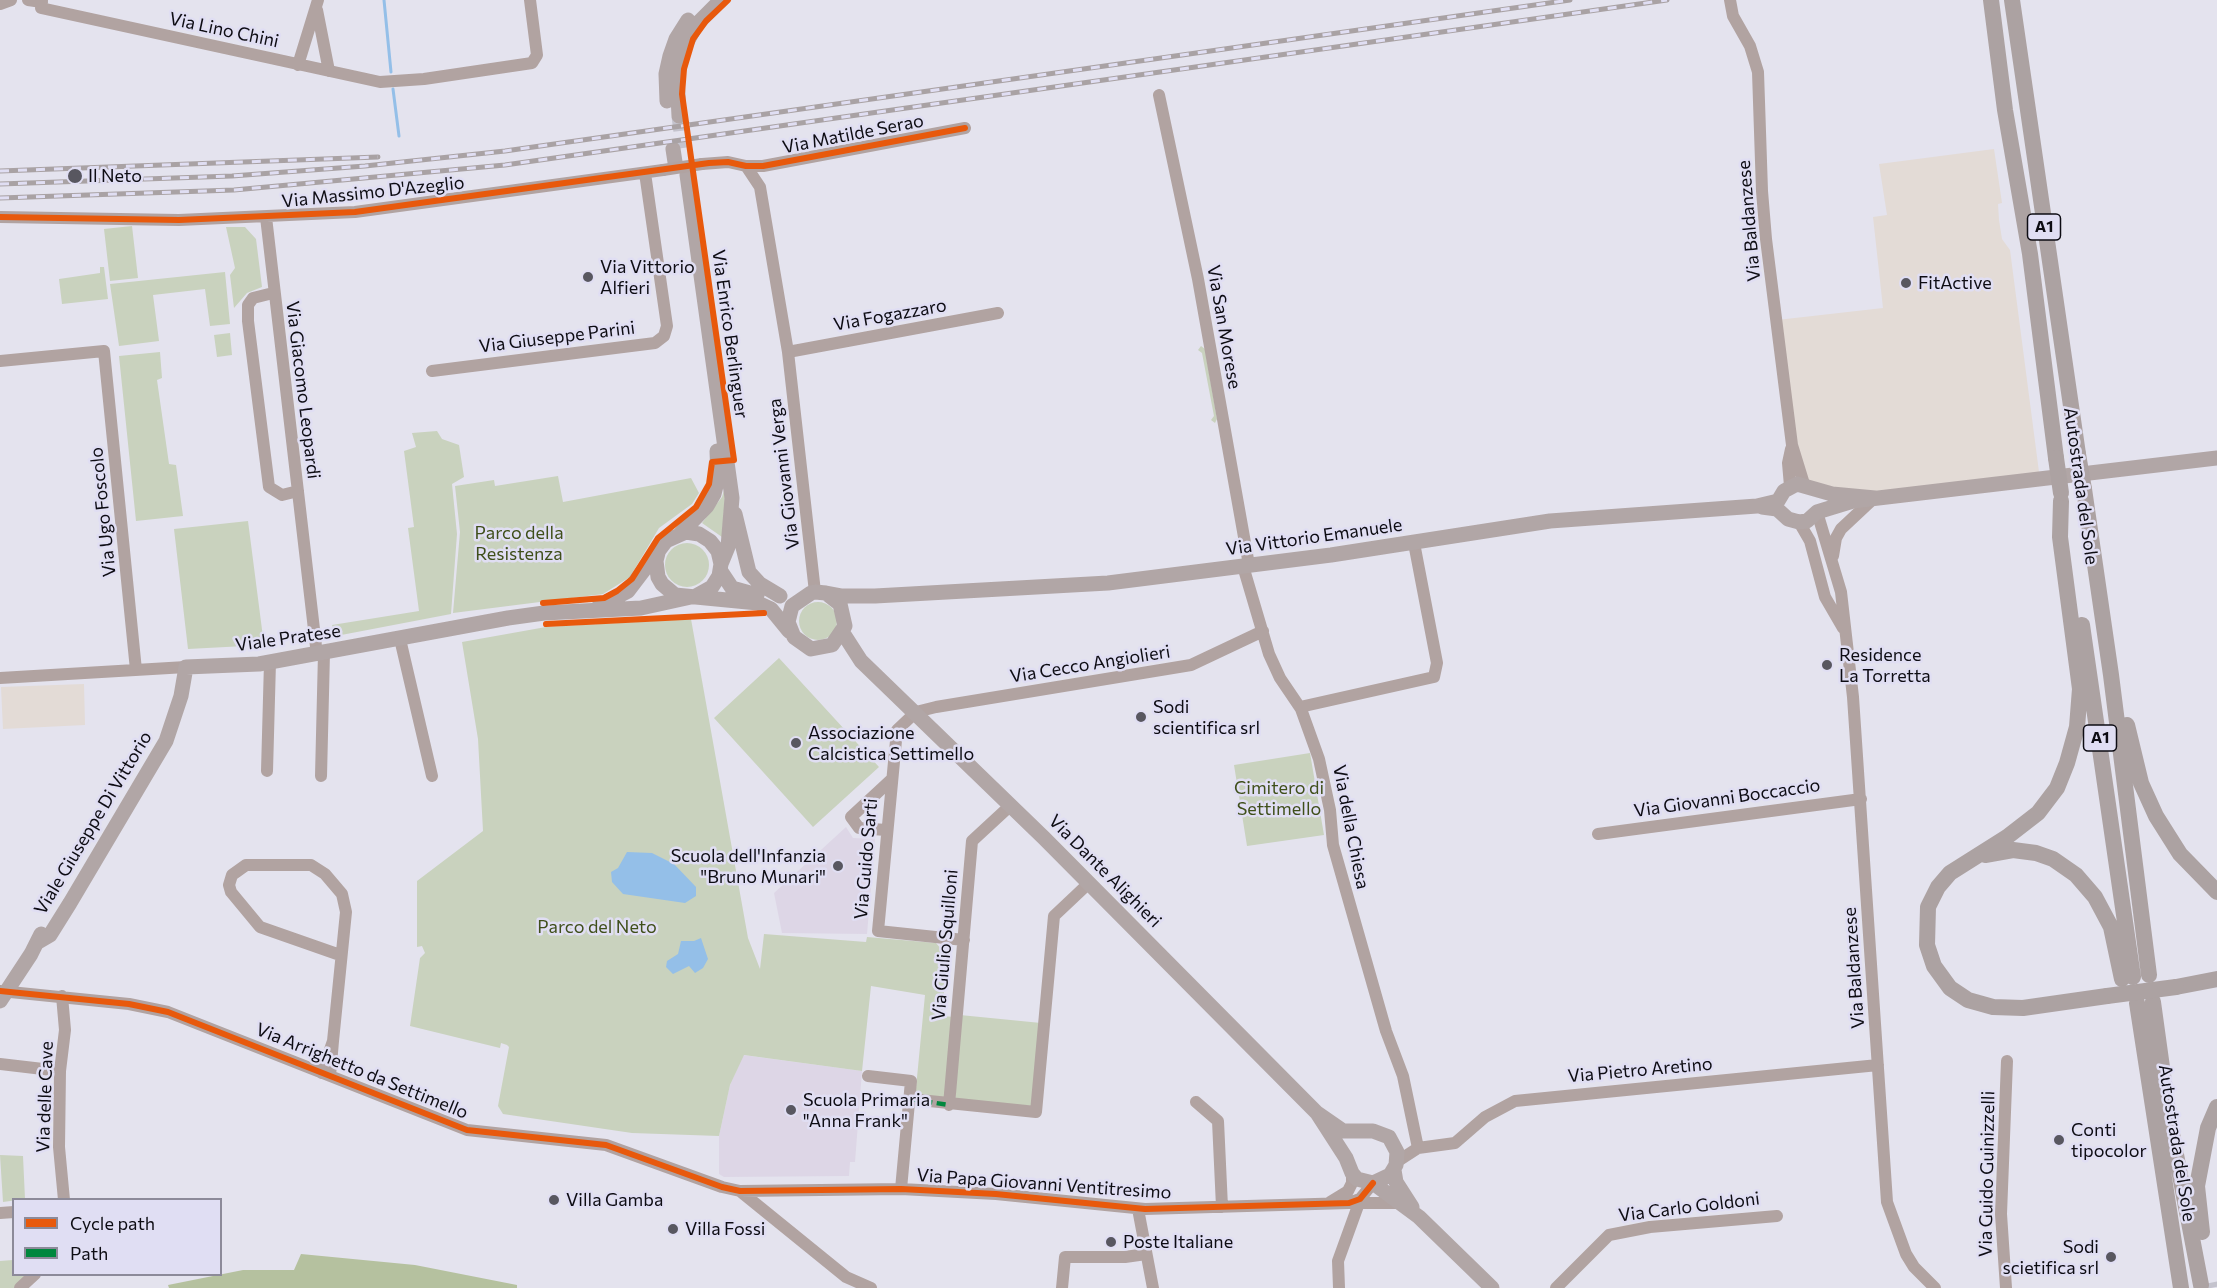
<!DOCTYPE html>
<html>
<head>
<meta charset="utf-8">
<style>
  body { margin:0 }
  #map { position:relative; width:2217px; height:1288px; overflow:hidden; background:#e4e3ee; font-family:Commissioner,sans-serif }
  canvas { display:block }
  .legend { position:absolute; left:12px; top:1198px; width:210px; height:78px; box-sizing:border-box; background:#e0def3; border:2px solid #8c8a99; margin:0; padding:8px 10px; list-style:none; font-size:18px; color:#0d0c13 }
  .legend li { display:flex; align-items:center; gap:12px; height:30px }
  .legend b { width:30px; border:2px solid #8c8a99 }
</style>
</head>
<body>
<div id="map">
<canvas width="2217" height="1288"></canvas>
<ul class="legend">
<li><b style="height:8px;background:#e8590c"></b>Cycle path</li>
<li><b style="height:8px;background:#00873e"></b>Path</li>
</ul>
</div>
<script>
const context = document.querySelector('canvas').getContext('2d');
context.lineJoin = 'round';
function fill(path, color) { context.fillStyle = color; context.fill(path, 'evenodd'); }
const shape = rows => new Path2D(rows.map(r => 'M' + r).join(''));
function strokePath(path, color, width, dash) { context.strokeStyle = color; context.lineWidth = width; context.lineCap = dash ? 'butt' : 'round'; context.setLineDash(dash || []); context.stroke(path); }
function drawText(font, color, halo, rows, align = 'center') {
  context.font = font + ' Commissioner,sans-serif'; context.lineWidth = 5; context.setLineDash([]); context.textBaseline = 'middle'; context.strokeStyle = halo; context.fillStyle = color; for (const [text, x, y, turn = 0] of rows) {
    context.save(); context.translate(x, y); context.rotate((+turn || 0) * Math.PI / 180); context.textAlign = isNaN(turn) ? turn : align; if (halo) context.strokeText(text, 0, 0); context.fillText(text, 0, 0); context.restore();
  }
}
fill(shape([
  [1994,149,2002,203,1998,204,1999,220,2002,239,2010,250,2039,472,1875,498,1804,484,1777,320,1883,308,1873,217,1887,215,1879,164],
  [84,684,85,725,3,729,1,687]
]), '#e3dbd6');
fill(shape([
  [846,827,853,838,875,839,867,934,782,933,774,893],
  [743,1055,862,1071,855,1162,850,1162,849,1176,724,1177,719,1174,719,1136,730,1085]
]), '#ddd6e6');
fill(shape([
  [132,226,138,278,110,281,104,229],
  [226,227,245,227,256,239,262,287,247,293,234,308,230,275,235,268],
  [100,267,104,267,108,299,62,304,59,279,100,273],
  [225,272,230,324,210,326,205,289,153,295,159,341,119,346,110,284],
  [230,333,232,355,217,357,214,335],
  [1201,346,1205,349,1217,419,1215,423,1211,420,1214,416,1202,353,1198,350],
  [160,352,162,378,157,380,169,464,176,465,183,516,136,521,119,356],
  [437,431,442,439,459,445,464,477,452,484,457,534,451,614,336,636,332,625,419,611,408,528,414,527,404,451,416,447,412,433],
  [558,476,563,502,691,478,699,493,692,504,659,528,630,577,603,594,453,613,460,532,455,486,494,480,495,486],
  [726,484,722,537,702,523,722,497],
  [248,521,264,645,188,649,174,529],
  '665 565a22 22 0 1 1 44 0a22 22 0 1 1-44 0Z',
  '799 621a19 19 0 1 1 38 0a19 19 0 1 1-38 0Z',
  [691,619,748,938,760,969,764,934,866,942,867,937,936,943,947,956,942,1016,954,1017,946,1101,915,1098,925,995,871,986,862,1071,744,1055,730,1085,719,1136,632,1133,503,1114,498,1106,509,1047,507,1045,501,1043,500,1048,410,1026,420,958,425,953,422,946,417,947,417,881,483,831,478,739,462,642,546,627],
  [779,658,879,767,813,827,714,718],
  [1310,753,1324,835,1247,846,1234,765],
  [960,1015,1041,1023,1034,1106,955,1101],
  [0,1155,23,1156,25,1199,3,1202],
  [13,1260,14,1274,27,1275,14,1288,0,1288,0,1261]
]), '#c9d2be');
fill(shape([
  [301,1254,415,1265,517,1285,517,1288,169,1288,168,1285,243,1270,294,1270]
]), '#b5c19f');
fill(shape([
  [627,852,652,853,674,864,696,887,696,896,685,903,623,894,612,882,611,872,618,868],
  [701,938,708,959,703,968,695,973,689,966,673,974,666,967,667,961,678,954,681,941,694,941]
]), '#94bfe8');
strokePath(shape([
  [384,0,391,72],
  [393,89,399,136]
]), '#94bfe8', 3);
strokePath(shape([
  [679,116,683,148]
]), '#c4c3cd', 15, [15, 8]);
strokePath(shape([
  [2210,1283,2211,1288]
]), '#c4c3cd', 16, [16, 8]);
strokePath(shape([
  [28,0,42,2],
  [42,0,41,8,380,82,424,79,532,63,537,55,530,0],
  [1730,0,1733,16,1750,46,1758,72,1762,191,1766,239,1792,445,1804,484],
  [0,4,11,0],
  [317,10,329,71],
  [298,65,318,0],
  [1159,95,1198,279,1249,565],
  [702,164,728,162,746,166,763,166,965,128],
  [746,166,760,187,788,352,815,592],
  [0,217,179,220,355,212,663,170],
  [266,217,317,655],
  [273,293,253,298,248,305,248,321,269,487,282,495,298,491],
  [788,352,998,313],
  [0,361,104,351,136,670],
  [432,371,655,343,664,336,667,326,645,173],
  [1790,486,1788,463,1791,449],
  [1817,512,1841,592,1853,697,1887,1202,1906,1254,1914,1267,1935,1288],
  [1799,522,1810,541,1825,597,1843,628],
  [1833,556,1836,538,1841,529,1873,499],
  [1243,566,1269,654,1280,678,1301,709,1319,759,1330,810,1333,845,1386,1031,1403,1076,1418,1148],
  [400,639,432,776],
  [0,678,186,667],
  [1300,707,1434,677,1437,663,1414,543],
  [267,771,270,662],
  [321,776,324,653],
  [886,830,859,828,851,817,891,780],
  [1598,834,1861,799],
  [964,940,878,931,897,730,916,712,936,707,1191,665,1263,631],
  [0,991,129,1004,168,1012,467,1130,606,1145,722,1187,740,1191,901,1189,996,1194,1145,1209,1349,1203,1360,1199,1373,1183],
  [62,996,65,1030,60,1071,59,1147,64,1200],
  [333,1041,346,912,342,894,325,874,311,865,246,865,232,875,229,885,231,892,260,927,340,955],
  [0,1064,60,1071],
  [322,1073,333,1041,330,1076],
  [868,1076,911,1081,901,1189],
  [910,1099,1036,1112,1054,916,1089,883],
  [1196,1102,1218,1121,1222,1207],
  [949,1105,972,841,1011,805],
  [1398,1161,1418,1148,1455,1143,1485,1117,1515,1101,1878,1065],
  [740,1191,846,1277,871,1288],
  [1330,1202,1348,1191,1352,1183,1352,1173],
  [1353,1203,1400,1203],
  [1138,1209,1153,1288],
  [0,1213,14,1212],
  [20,1288,35,1274],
  [1062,1288,1065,1257,1125,1257,1146,1254],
  [1339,1288,1338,1261,1359,1203],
  [1556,1288,1609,1235,1650,1227,1777,1216],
  [2006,1288,2001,1214,2007,1061]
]), '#b1a3a1', 12);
strokePath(shape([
  [667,101,666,74,670,56,676,39,688,20],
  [679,116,677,77,684,47,697,24,721,0],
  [673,149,675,162],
  [687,175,732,498,728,547,721,564],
  [1762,507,1777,509,1788,519,1799,522,1807,521,1817,512,1853,501,2217,458],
  [735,514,749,572,760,584,780,596],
  [680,534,707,506,714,494,718,478,717,451],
  [658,553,656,561,658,577,662,584,675,595,758,603,771,609,789,631],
  [720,570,732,588,757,595],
  [826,593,840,604,845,626,832,645,811,649,794,637,788,622,792,606,811,593,815,592,826,593,842,596,875,596,1108,583,1331,555,1550,521,1757,506,1778,501,1784,491,1797,484,1832,494,1875,498],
  [599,606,628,591,666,541,686,532,699,534,710,541,718,551,721,564,719,576,712,587,694,597],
  [843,633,861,661,1044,838,1317,1113,1343,1131,1373,1131,1389,1137,1397,1152,1396,1165,1390,1175,1373,1183,1357,1179,1352,1173,1346,1158,1317,1113],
  [38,942,50,935,70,903,166,741,181,696,186,667,259,664,508,618,544,613,641,608,691,597],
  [0,1001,31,954,41,934],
  [1394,1170,1396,1182,1412,1207],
  [1373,1183,1419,1217,1492,1288]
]), '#b1a6a6', 15);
strokePath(shape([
  [1991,0,2005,110,2030,254,2056,458],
  [2012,0,2078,454],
  [2084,489,2111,675,2149,975],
  [2061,501,2060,537,2080,689,2077,727,2067,763,2057,788,2038,813,2007,837,1950,873,1938,887,1928,907,1927,945,1934,966,1950,988,1968,1000,1993,1007,2023,1008,2107,996],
  [2082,625,2133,977],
  [2127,725,2141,783,2156,816,2180,854,2217,892],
  [1985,855,2013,850,2036,853,2053,859,2076,875,2095,897,2111,927,2122,979],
  [2176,987,2217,979],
  [2153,1002,2169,1118,2201,1285],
  [2137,1003,2181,1288],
  [2202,1232,2197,1186,2208,1128,2217,1107]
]), '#aca2a2', 16);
const rail = shape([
  [0,171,378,157],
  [0,184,232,176,365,166,505,151,1570,0],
  [0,198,234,190,505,165,1667,0]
]);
strokePath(rail, '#a9a2a4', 5);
strokePath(rail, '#e0def3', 3, [9]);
strokePath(shape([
  [663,170,702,164]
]), '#b1a3a1', 12);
strokePath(shape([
  [2078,454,2084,489],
  [2056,458,2061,493],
  [2107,996,2176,987]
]), '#aca2a2', 16);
strokePath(shape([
  [910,1099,949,1105]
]), '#00873e', 4.5, [9, 4.5]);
strokePath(shape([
  [0,217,179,220,355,212,709,163,728,162,746,166,763,166,965,128],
  [543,603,604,598,617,591,632,579,658,538,696,507,709,484,712,462,734,460,682,94,684,69,693,39,706,21,728,0],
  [546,624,764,613],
  [0,991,129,1004,168,1012,467,1130,606,1145,722,1187,740,1191,901,1189,996,1194,1145,1209,1349,1203,1360,1199,1373,1183]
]), '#e8590c', 6);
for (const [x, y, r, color] of [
  [75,176,8,"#585760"],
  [588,277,6,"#585760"],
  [1906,283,6,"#585760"],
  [1827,665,6,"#585760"],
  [1141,717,6,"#585760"],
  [796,743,6,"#585760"],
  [838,866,6,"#585760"],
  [791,1110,6,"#585760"],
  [2059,1140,6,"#585760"],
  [554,1200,6,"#585760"],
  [673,1229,6,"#585760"],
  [1111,1242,6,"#585760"],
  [2111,1257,6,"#585760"]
]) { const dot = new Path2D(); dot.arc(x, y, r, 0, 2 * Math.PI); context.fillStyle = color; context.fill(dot); strokePath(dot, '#e0def3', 2); }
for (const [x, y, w] of [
  [2044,227,33],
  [2100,738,33]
]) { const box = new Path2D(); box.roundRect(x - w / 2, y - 13, w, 26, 4.5); context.fillStyle = '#e0def3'; context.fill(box); strokePath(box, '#0d0c13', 1.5); }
drawText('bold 16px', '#0d0c13', null, [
  ["A1",2044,227],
  ["A1",2100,738]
]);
drawText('18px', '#0d0c13', '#e0def3', [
  ["Via Lino Chini",224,30,12],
  ["Via Matilde Serao",853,134,-11],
  ["Via Massimo D'Azeglio",373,192,-6],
  ["Via Baldanzese",1749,221,-95],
  ["Via Fogazzaro",890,315,-10],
  ["Via San Morese",1224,327,80],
  ["Via Enrico Berlinguer",730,334,82],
  ["Via Giuseppe Parini",557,337,-7],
  ["Via Giacomo Leopardi",303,390,83],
  ["Via Giovanni Verga",784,474,-97],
  ["Autostrada del Sole",2081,486,82],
  ["Via Ugo Foscolo",103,512,-96],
  ["Via Vittorio Emanuele",1314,537,-8],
  ["Viale Pratese",288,638,-8],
  ["Via Cecco Angiolieri",1090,664,-9],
  ["Via Giovanni Boccaccio",1727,798,-8],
  ["Viale Giuseppe Di Vittorio",93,823,-59],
  ["Via della Chiesa",1351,827,79],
  ["Via Guido Sarti",866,859,-85],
  ["Via Dante Alighieri",1105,871,45],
  ["Via Giulio Squilloni",945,945,-85],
  ["Via Baldanzese",1854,968,-94],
  ["Via Pietro Aretino",1640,1070,-5],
  ["Via Arrighetto da Settimello",362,1071,22],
  ["Via delle Cave",45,1097,-88],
  ["Autostrada del Sole",2177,1143,81],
  ["Via Guido Guinizzelli",1987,1174,-89],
  ["Via Papa Giovanni Ventitresimo",1044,1184,4],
  ["Via Carlo Goldoni",1689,1207,-7]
]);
drawText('18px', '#0d0c13', '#e0def3', [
  ["Il Neto",88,176],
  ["Via Vittorio",600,267],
  ["Alfieri",600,288],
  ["FitActive",1918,283],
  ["Residence",1839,655],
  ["La Torretta",1839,676],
  ["Sodi",1153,707],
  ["scientifica srl",1153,728],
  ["Associazione",808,733],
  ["Calcistica Settimello",808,754],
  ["Scuola dell'Infanzia",826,856,"right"],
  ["\"Bruno Munari\"",826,877,"right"],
  ["Scuola Primaria",803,1100],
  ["\"Anna Frank\"",803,1121],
  ["Conti",2071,1130],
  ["tipocolor",2071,1151],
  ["Villa Gamba",566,1200],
  ["Villa Fossi",685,1229],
  ["Poste Italiane",1123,1242],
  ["Sodi",2099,1247,"right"],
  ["scietifica srl",2099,1268,"right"]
], 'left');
drawText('18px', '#3f4f1a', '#e0def3', [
  ["Parco della",519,533],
  ["Resistenza",519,554],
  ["Cimitero di",1279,788],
  ["Settimello",1279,809],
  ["Parco del Neto",597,927]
]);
</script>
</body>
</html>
